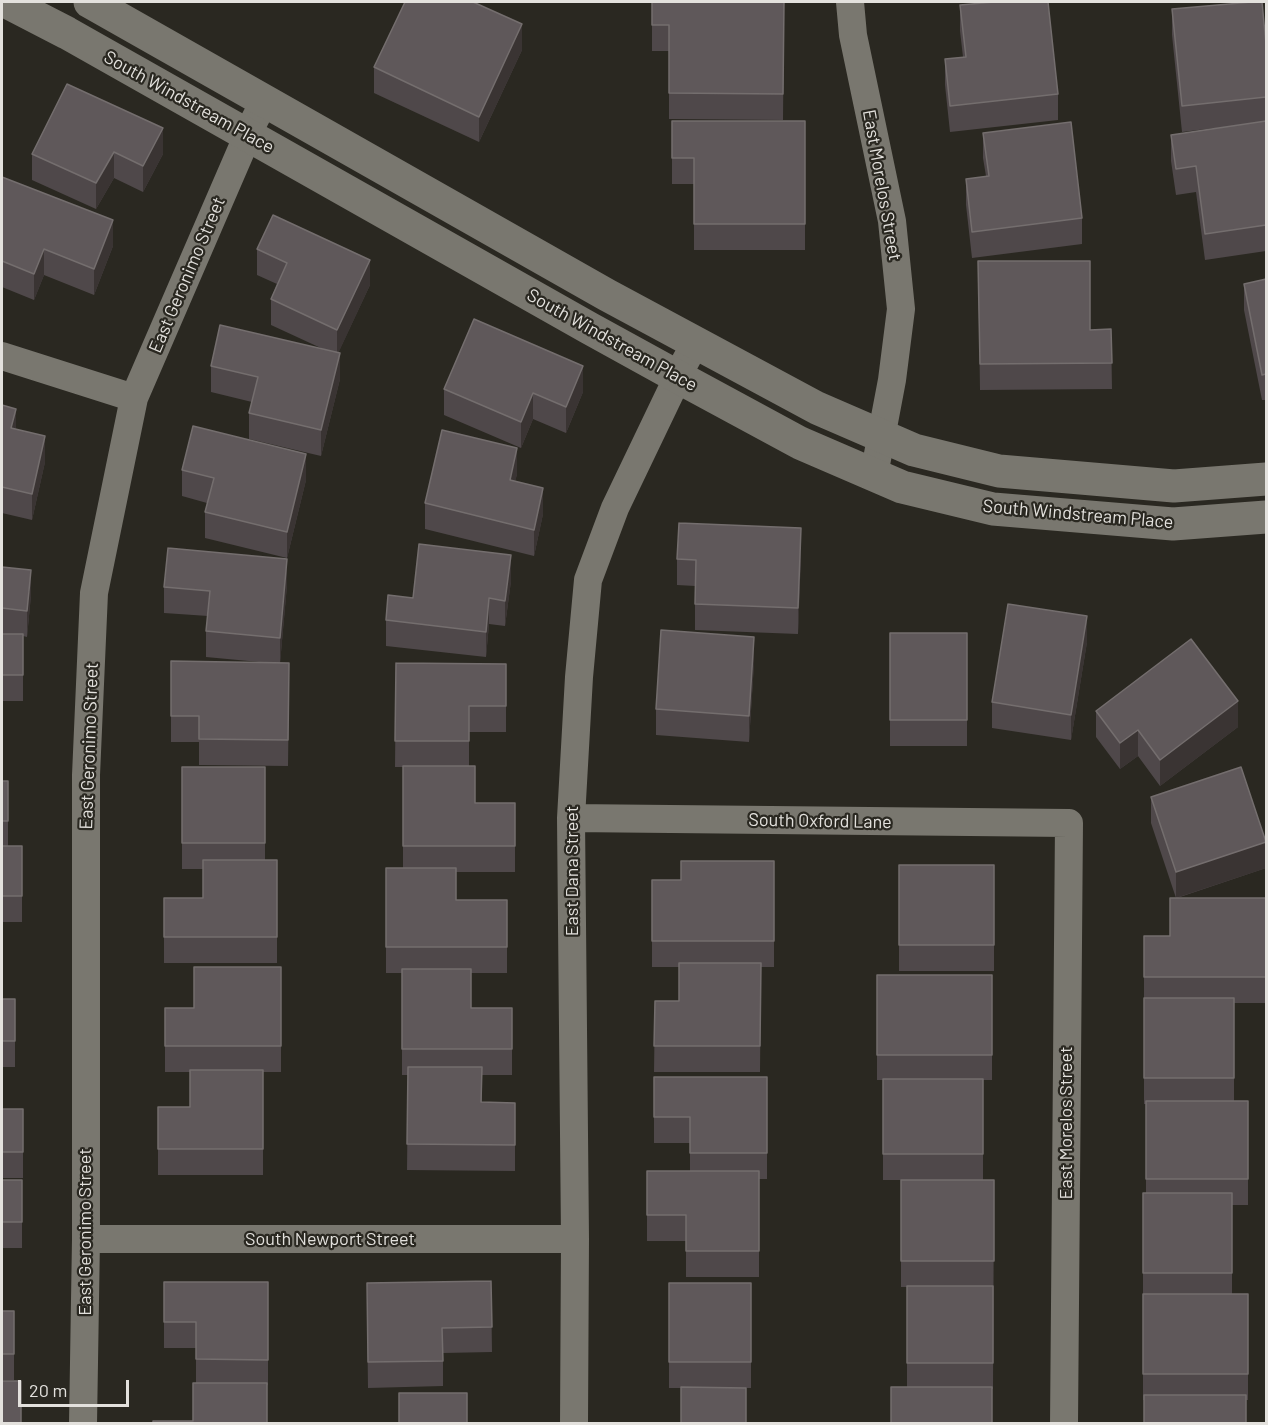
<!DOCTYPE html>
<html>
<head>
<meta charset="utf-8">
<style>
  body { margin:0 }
  #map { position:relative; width:1268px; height:1425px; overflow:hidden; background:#2a2821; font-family:Barlow,sans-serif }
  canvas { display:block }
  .frame { position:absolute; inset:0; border:3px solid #e3e1dd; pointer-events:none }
  .scale { position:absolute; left:18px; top:1380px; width:111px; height:27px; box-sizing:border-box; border:3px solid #e3e1dd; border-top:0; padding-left:8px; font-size:18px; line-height:21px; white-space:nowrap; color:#e3e1dd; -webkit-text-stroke:4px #2a2821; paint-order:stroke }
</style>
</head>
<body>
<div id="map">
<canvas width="1268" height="1425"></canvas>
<div class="frame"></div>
<div class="scale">20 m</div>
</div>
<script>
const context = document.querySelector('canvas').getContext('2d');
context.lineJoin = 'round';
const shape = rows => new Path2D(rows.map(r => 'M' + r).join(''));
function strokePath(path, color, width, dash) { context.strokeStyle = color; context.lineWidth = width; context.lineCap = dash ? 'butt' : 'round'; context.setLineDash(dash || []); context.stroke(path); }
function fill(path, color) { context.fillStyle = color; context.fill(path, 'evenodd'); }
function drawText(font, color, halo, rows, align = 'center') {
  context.font = font + ' Barlow,sans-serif'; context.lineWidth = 4.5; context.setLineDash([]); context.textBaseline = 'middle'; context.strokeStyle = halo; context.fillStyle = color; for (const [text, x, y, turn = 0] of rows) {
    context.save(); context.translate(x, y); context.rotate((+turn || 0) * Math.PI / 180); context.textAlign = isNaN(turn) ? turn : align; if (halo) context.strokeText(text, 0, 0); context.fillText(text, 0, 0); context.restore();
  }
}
strokePath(shape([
  [850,2,853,35,892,221,901,309,892,380,874,475],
  [2,356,134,398],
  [571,818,1069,823,1064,1424],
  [86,1239,575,1239],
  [83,1424,86,1239,86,775,94,593,134,398,253,123,265,100],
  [574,1424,575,1239,571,818,579,677,588,580,615,508,685,362,696,342]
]), '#79776f', 28);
strokePath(shape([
  [7,2,67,33,589,328,678,377,800,443,902,487,993,509,1173,524,1266,517],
  [90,2,607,295,817,408,914,450,999,471,1174,486,1266,479]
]), '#79776f', 33);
fill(shape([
  [652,2,784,2,783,120,669,119,669,51,652,51],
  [960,5,1058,94,1058,120,950,132,945,85,945,59,963,57,960,31],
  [1172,9,1266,44,1266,251,1205,260,1196,192,1176,195,1171,161,1171,135,1215,128,1182,132,1172,35],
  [522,50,479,142,374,93,374,67],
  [672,121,805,121,805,250,694,250,694,184,672,184],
  [163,128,163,154,143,192,114,178,96,209,32,180,32,154],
  [983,133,1082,218,1082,244,972,258,966,205,966,179,986,176,983,158],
  [2,177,113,246,94,295,44,275,34,300,2,287],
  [257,249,370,285,338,353,340,379,321,456,249,439,249,413,252,402,211,392,211,366,323,349,271,325,271,299,277,284,257,275],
  [978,261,1090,330,1111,329,1112,389,980,390],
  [1266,279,1266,400,1262,400,1244,310,1244,284],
  [444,389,583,392,566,433,533,419,521,448,444,415],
  [2,405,16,429,45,462,32,520,2,513],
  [182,470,306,480,287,558,205,538,205,512,207,503,182,496],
  [517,474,515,481,543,514,534,556,425,529,425,503],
  [801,554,798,634,695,630,695,586,677,585,677,559],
  [2,567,31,595,27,637,23,636,23,701,2,701],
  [511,581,505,626,489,624,486,657,386,646,386,620,413,598],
  [287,585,280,663,289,689,288,766,199,765,199,742,171,742,171,661,270,663,206,657,206,631,208,616,164,613,164,587],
  [890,633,967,633,967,746,890,746],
  [1087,642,1071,740,992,728,992,702],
  [396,663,506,664,506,732,469,732,469,766,475,803,515,803,515,872,456,872,456,900,507,900,507,973,471,973,471,1008,512,1008,512,1075,482,1075,482,1102,515,1103,515,1171,407,1170,408,1075,402,1075,402,973,386,973,386,868,403,868,403,767,395,767],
  [754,663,749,742,656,735,656,709],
  [1096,711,1238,727,1160,786,1138,756,1120,769,1096,737],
  [182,767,265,767,265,860,277,860,277,963,164,963,164,898,203,898,203,869,182,869],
  [2,781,8,781,8,846,22,846,22,922,2,922],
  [1151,797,1266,842,1266,868,1177,898,1266,898,1266,1003,1234,1003,1234,1101,1248,1101,1248,1205,1232,1205,1232,1294,1248,1294,1248,1400,1143,1400,1143,1193,1146,1193,1146,1104,1144,1104,1144,936,1170,936,1176,898,1151,823],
  [774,861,774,967,761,967,760,1072,654,1072,655,1001,679,1001,679,967,652,967,652,880,681,880],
  [899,865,994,865,994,971,899,971],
  [281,967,281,1072,263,1072,263,1175,158,1175,158,1107,190,1107,190,1072,165,1072,165,1008,194,1008],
  [877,975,992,975,992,1080,983,1080,983,1180,883,1180,883,1080,877,1080],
  [2,999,15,999,15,1067,2,1067],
  [654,1077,767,1077,767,1179,759,1179,759,1277,686,1277,686,1241,647,1241,647,1171,690,1171,690,1143,654,1143],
  [2,1109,23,1109,23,1178,2,1178],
  [2,1180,22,1180,22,1248,2,1248],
  [901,1180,994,1180,993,1389,907,1387,907,1287,901,1287],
  [491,1281,492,1352,443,1353,443,1386,368,1388,367,1309],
  [164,1282,268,1282,268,1385,193,1421,196,1383,196,1348,164,1348],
  [669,1283,751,1283,751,1388,669,1388],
  [2,1311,14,1311,14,1380,2,1380]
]), '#4f484a');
fill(shape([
  [522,24,522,50,479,142,479,117],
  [163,128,163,154,143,192,143,166],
  [114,152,114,178,96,209,96,183],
  [113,220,113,246,94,295,94,269],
  [44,249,44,275,34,300,34,274],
  [370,260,370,285,337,356,337,330],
  [340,353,340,379,321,456,321,430],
  [583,366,583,392,566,433,566,407],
  [533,393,533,419,521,448,521,422],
  [16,409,16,435,11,428],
  [45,436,45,462,32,520,32,494],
  [517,448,517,474,510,506,510,480],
  [306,454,306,480,287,558,287,532],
  [543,488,543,514,534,556,534,530],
  [801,528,801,554,798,634,798,608],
  [511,555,511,581,505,626,505,601],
  [287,559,287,585,280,664,280,638],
  [31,570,31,595,27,637,27,611],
  [489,598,489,624,486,657,486,632],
  [1087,616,1087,642,1071,740,1071,715],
  [754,637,754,663,749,742,749,716],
  [1238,701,1238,727,1160,786,1160,760],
  [1138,730,1138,756,1120,769,1120,743],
  [1266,842,1266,868,1176,898,1176,872]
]), '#3a3433');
const building = shape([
  [405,2,473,2,522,24,479,117,374,67,405,2],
  [652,2,784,2,783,94,669,93,669,25,652,25,652,2],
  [994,2,1048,2,1058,94,950,106,945,59,966,57,960,5,994,2],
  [1252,2,1262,2,1266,44,1266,97,1182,106,1172,9,1252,2],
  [67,84,163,128,143,166,114,152,96,183,32,154,67,84],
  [672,121,805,121,805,224,694,224,694,158,672,158,672,121],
  [1266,121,1266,225,1205,234,1196,166,1176,169,1171,135,1266,121],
  [1071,122,1082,218,972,232,966,179,989,176,983,133,1071,122],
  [2,177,113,220,94,269,44,249,34,274,2,261,2,177],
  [273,215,370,260,337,330,271,299,287,263,257,249,273,215],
  [978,261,1090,261,1090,330,1111,329,1112,363,980,364,978,261],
  [1266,279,1266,374,1262,375,1244,284,1266,279],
  [474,319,583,366,566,407,533,393,521,422,444,389,474,319],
  [220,325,340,353,321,430,249,413,258,377,211,366,220,325],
  [2,405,16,409,11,428,45,436,32,494,2,487,2,405],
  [193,426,306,454,287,532,205,512,214,478,182,470,193,426],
  [442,430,517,448,510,480,543,488,534,530,425,503,442,430],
  [679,523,801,528,798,608,695,604,696,560,677,559,679,523],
  [419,544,511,555,505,601,489,598,486,632,386,620,388,595,413,598,419,544],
  [168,548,287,559,280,638,206,631,210,591,164,587,168,548],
  [2,567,31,570,27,611,2,608,2,567],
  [1008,604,1087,616,1071,715,992,702,1008,604],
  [661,630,754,637,749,716,656,709,661,630],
  [890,633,967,633,967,720,890,720,890,633],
  [2,634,23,634,23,675,2,675,2,634],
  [1191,639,1238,701,1160,760,1138,730,1120,743,1096,711,1191,639],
  [171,661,289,663,288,740,199,739,199,716,171,716,171,661],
  [396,663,506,664,506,706,469,706,469,741,395,741,396,663],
  [403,766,475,766,475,803,515,803,515,846,403,846,403,766],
  [182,767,265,767,265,843,182,843,182,767],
  [1241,767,1266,842,1176,872,1151,797,1241,767],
  [2,781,8,781,8,821,2,821,2,781],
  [2,846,22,846,22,896,2,896,2,846],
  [203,860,277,860,277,937,164,937,164,898,203,898,203,860],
  [681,861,774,861,774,941,652,941,652,880,681,880,681,861],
  [899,865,994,865,994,945,899,945,899,865],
  [386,868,456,868,456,900,507,900,507,947,386,947,386,868],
  [1170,898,1266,898,1266,977,1144,977,1144,936,1170,936,1170,898],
  [679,963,761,963,760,1046,654,1046,655,1001,679,1001,679,963],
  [194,967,281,967,281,1046,165,1046,165,1008,194,1008,194,967],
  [402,969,471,969,471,1008,512,1008,512,1049,402,1049,402,969],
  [877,975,992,975,992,1055,877,1055,877,975],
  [1144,998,1234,998,1234,1078,1144,1078,1144,998],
  [2,999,15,999,15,1041,2,1041,2,999],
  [408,1067,482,1067,481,1102,515,1103,515,1145,407,1144,408,1067],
  [190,1070,263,1070,263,1149,158,1149,158,1107,190,1107,190,1070],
  [654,1077,767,1077,767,1153,690,1153,690,1117,654,1117,654,1077],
  [883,1079,983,1079,983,1154,883,1154,883,1079],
  [1146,1101,1248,1101,1248,1179,1146,1179,1146,1101],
  [2,1109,23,1109,23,1152,2,1152,2,1109],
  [647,1171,759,1171,759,1251,686,1251,686,1215,647,1215,647,1171],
  [2,1180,22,1180,22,1222,2,1222,2,1180],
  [901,1180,994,1180,994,1261,901,1261,901,1180],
  [1143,1193,1232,1193,1232,1273,1143,1273,1143,1193],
  [491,1281,492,1327,442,1328,443,1361,368,1362,367,1283,491,1281],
  [164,1282,268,1282,268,1360,196,1359,196,1322,164,1322,164,1282],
  [669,1283,751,1283,751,1362,669,1362,669,1283],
  [907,1286,993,1286,993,1363,907,1363,907,1286],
  [1143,1294,1248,1294,1248,1374,1143,1374,1143,1294],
  [2,1311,14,1311,14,1354,2,1354,2,1311],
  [2,1381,21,1381,21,1424,2,1424,2,1381],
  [193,1383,267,1383,267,1424,153,1424,153,1421,193,1421,193,1383],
  [681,1387,746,1388,746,1424,681,1424,681,1387],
  [891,1387,992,1387,992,1424,891,1424,891,1387],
  [399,1393,467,1393,467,1424,399,1424,399,1393],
  [1144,1395,1246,1395,1246,1424,1144,1424,1144,1395]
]);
fill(building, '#5f585a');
strokePath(building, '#746e6e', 1.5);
drawText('18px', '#e3e1dd', '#2a2821', [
  ["South Windstream Place",189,102,29],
  ["East Morelos Street",882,185,80],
  ["East Geronimo Street",187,275,-67],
  ["South Windstream Place",612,340,29],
  ["South Windstream Place",1078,514,5],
  ["East Geronimo Street",89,746,-88],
  ["South Oxford Lane",820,821,1],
  ["East Dana Street",572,871,-90],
  ["East Morelos Street",1066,1123,-90],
  ["East Geronimo Street",85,1232,-90],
  ["South Newport Street",330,1239]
]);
</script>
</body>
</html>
